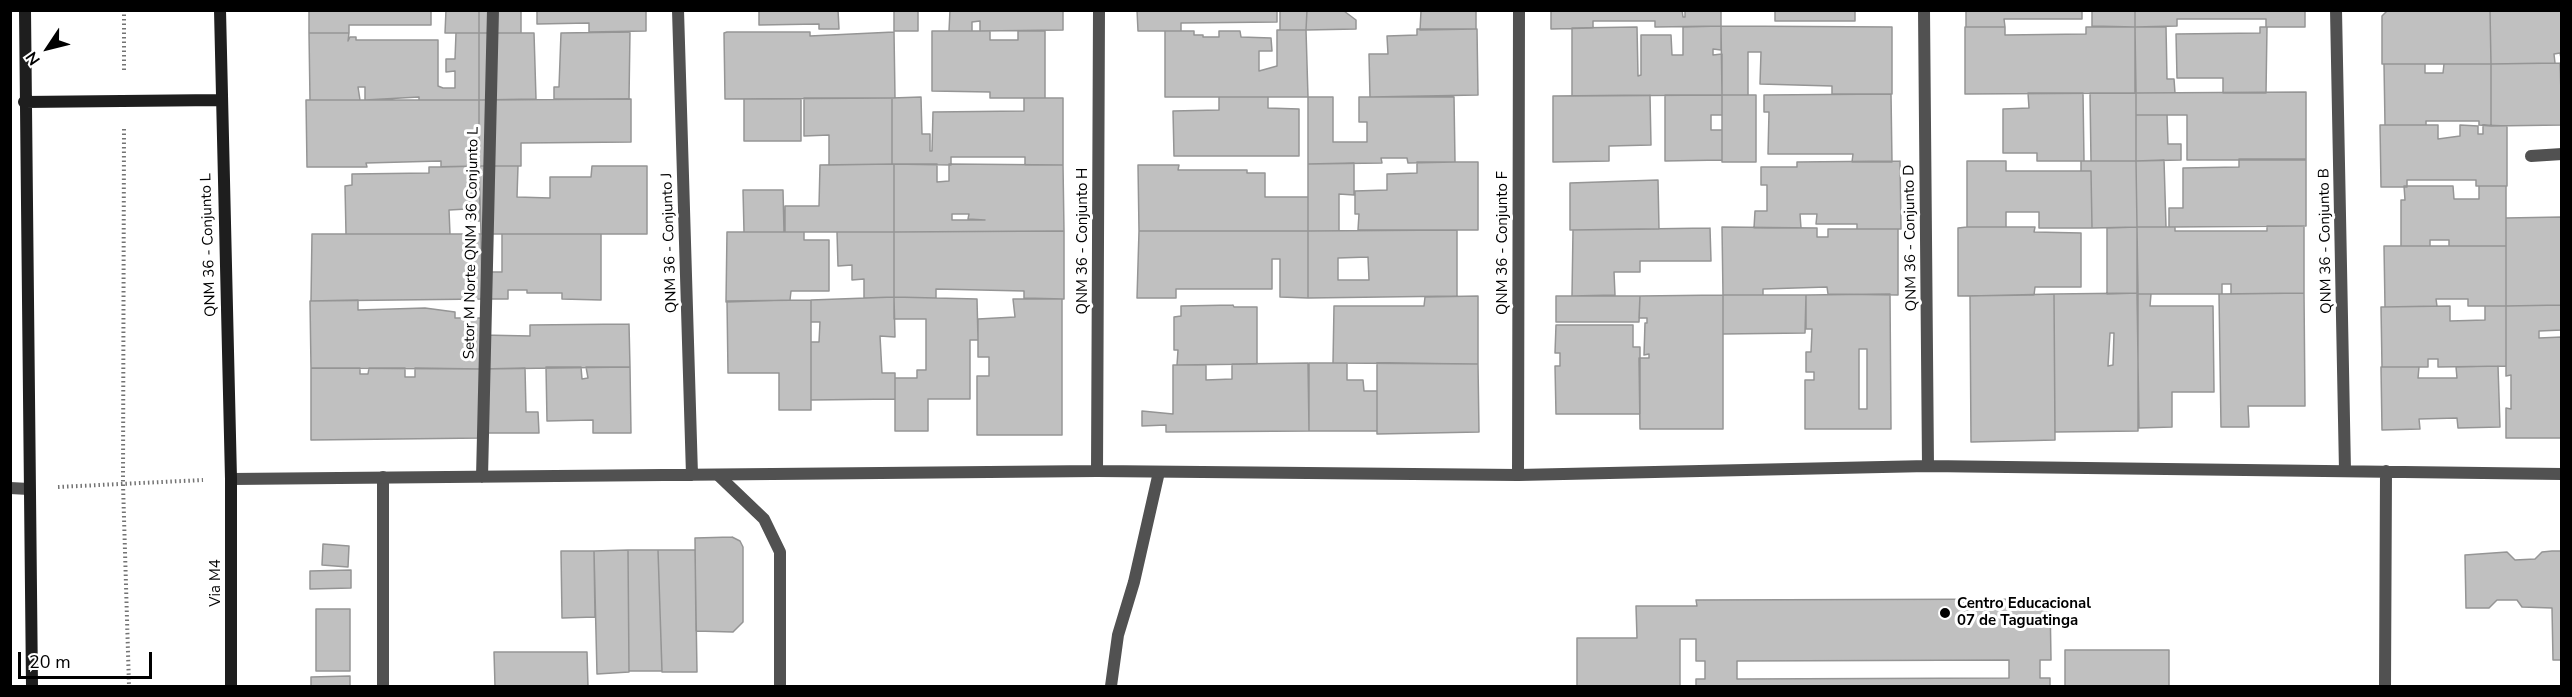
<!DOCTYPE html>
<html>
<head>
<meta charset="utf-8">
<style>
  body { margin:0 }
  #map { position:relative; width:2572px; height:697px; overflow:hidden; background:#fff; font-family:"Nunito Sans",sans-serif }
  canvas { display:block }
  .frame { position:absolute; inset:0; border:12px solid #000; pointer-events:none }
  .north { position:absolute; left:18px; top:18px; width:60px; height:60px; -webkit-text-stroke:4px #fff; paint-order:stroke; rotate:235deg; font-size:16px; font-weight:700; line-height:24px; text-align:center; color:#000 }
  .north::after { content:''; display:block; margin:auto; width:21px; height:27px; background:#000; clip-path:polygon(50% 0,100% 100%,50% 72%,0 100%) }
  .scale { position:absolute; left:18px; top:652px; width:134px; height:27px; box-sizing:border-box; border:3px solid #000; border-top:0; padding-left:8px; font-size:18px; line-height:21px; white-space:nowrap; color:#000; -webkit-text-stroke:4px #fff; paint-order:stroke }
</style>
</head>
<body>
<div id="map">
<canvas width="2572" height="697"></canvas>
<div class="frame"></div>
<div class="north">N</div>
<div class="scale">20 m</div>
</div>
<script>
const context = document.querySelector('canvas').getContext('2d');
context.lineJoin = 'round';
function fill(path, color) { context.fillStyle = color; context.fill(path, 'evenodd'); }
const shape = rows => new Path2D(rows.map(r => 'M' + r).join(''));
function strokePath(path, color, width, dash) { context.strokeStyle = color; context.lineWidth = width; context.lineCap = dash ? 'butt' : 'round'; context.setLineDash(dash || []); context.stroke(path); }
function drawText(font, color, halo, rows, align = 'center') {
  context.font = font + ' "Nunito Sans",sans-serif'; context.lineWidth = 6; context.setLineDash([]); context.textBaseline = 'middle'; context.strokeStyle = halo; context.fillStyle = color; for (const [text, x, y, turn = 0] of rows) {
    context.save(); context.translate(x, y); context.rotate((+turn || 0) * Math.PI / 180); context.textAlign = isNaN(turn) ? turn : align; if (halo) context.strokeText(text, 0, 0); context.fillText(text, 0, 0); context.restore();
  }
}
const building = shape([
  [309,10,431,10,431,25,349,25,349,33,309,33,309,10],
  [446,10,479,10,479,33,445,33,446,10],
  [479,10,521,10,521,33,479,33,479,10],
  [537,10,646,10,646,31,589,32,589,23,537,24,537,10],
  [759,10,838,10,839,29,819,29,819,24,759,25,759,10],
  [894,10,918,10,918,31,894,31,894,10],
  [950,10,1063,10,1063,30,980,31,980,21,972,22,972,31,949,31,950,10],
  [1137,10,1277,10,1277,22,1181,23,1181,31,1138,31,1137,10],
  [1280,10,1307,10,1306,30,1280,30,1280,10],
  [1307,10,1476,10,1476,29,1420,30,1421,11,1344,11,1356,20,1356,29,1306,30,1307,10],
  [1551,10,1682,10,1683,17,1685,17,1685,10,1721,10,1721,26,1655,27,1655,21,1593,21,1593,28,1551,29,1551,10],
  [1775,10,1855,10,1855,21,1775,21,1775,10],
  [1966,10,2082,10,2082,19,2004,19,2005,27,1966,27,1966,10],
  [2092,10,2135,10,2135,27,2092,26,2092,10],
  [2135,10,2305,10,2305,27,2266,27,2266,19,2177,19,2177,26,2135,27,2135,10],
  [2388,10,2490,10,2491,64,2382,64,2382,16,2388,10],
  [2490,10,2562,10,2562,63,2560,53,2554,54,2555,63,2491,64,2490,10],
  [1721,26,1892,27,1892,94,1832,94,1832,86,1760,84,1761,52,1748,52,1748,95,1722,95,1721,26],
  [1721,26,1721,50,1713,49,1713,55,1722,54,1722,95,1572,96,1572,28,1637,27,1638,76,1641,75,1641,35,1671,35,1672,55,1683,55,1683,27,1721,26],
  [1965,27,2005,27,2005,35,2086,34,2086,27,2135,27,2136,93,1965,94,1965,27],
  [2135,27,2166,27,2167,79,2174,79,2175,93,2135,93,2135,27],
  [2260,27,2267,27,2266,93,2223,93,2223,78,2177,78,2176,34,2260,33,2260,27],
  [1417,29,1477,29,1478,95,1370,97,1369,54,1388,54,1387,36,1417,35,1417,29],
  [1277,30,1306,30,1308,97,1165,97,1165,31,1194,31,1194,35,1203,35,1203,37,1219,37,1219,31,1240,31,1241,37,1271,38,1272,51,1259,51,1259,71,1277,66,1277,30],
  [932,31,990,31,990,40,1018,40,1018,31,1045,31,1045,98,990,98,990,92,932,91,932,31],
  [630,32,629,99,554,99,554,87,559,87,561,33,630,32],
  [727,32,810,32,810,36,894,32,895,98,725,99,724,33,727,32],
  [309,33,349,33,348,41,350,37,356,37,356,40,438,40,438,86,443,88,455,88,455,71,446,72,446,59,455,59,456,33,479,33,479,100,419,100,419,97,365,100,365,87,358,87,360,100,310,100,309,33],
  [479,33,534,33,536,99,479,100,479,33],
  [2560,63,2562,125,2491,126,2491,64,2560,63],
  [2384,64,2425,64,2425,73,2443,73,2444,64,2491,64,2491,126,2479,125,2479,121,2426,121,2426,125,2385,125,2384,64],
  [2306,92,2306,160,2187,160,2187,115,2136,115,2136,93,2306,92],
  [2028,93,2083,93,2084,161,2037,161,2037,153,2003,153,2003,109,2029,108,2028,93],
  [2090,93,2136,93,2136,161,2091,161,2090,93],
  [1891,94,1892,162,1852,162,1853,154,1768,154,1769,112,1764,112,1764,95,1891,94],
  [1650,95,1651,145,1609,146,1609,161,1553,162,1553,96,1650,95],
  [1665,95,1722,95,1722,115,1711,115,1711,130,1722,130,1722,160,1665,161,1665,95],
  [1722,95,1756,95,1756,162,1722,162,1722,95],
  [921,97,922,134,930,134,930,151,932,151,933,112,1024,111,1024,98,1063,98,1063,165,1025,165,1025,157,951,157,951,165,892,164,892,98,921,97],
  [1219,97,1268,97,1268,108,1299,109,1299,156,1174,156,1173,111,1219,110,1219,97],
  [1308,97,1333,97,1333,142,1367,142,1367,122,1359,122,1359,97,1454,97,1455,162,1408,163,1407,158,1381,158,1382,163,1308,164,1308,97],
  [804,98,892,98,892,164,829,165,829,135,804,136,804,98],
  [631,99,631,142,521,143,521,166,479,166,479,100,631,99],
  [744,99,801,99,801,141,744,141,744,99],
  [306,100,479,100,479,166,441,167,441,161,366,163,367,167,307,167,306,100],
  [2136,115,2167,115,2168,144,2181,144,2181,160,2136,161,2136,115],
  [2380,125,2438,125,2438,139,2460,136,2460,125,2478,126,2478,134,2483,134,2483,125,2507,126,2507,186,2476,186,2476,180,2407,180,2407,187,2381,187,2380,125],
  [2239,159,2306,159,2306,226,2169,227,2169,208,2183,208,2183,168,2239,167,2239,159],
  [2164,160,2166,227,2137,227,2136,161,2164,160],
  [1900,161,1901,229,1857,229,1857,224,1816,224,1817,214,1800,214,1801,228,1754,228,1755,211,1767,211,1767,185,1761,185,1761,167,1797,167,1797,162,1900,161],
  [1967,161,2006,161,2006,171,2091,171,2092,228,2039,228,2039,212,2006,212,2006,227,1967,227,1967,161],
  [2081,161,2136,161,2137,227,2092,228,2091,171,2081,171,2081,161],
  [1417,162,1478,162,1478,230,1358,230,1359,214,1355,214,1355,191,1387,190,1387,174,1417,173,1417,162],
  [1354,163,1354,195,1339,194,1339,231,1308,231,1308,164,1354,163],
  [894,164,937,164,937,182,949,181,949,164,1063,165,1064,231,894,232,894,164],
  [952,214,969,214,968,219,985,220,952,220,952,214],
  [894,164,894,232,785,232,785,206,819,206,820,165,894,164],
  [1138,165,1179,165,1178,170,1247,170,1247,173,1265,173,1265,197,1308,197,1308,231,1139,231,1138,165],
  [479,166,480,221,468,221,467,209,449,210,450,234,346,234,345,186,352,185,352,174,429,173,429,167,479,166],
  [479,166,518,166,517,197,550,198,550,177,591,177,592,166,647,166,647,234,481,234,479,166],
  [1658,180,1659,229,1570,230,1570,183,1658,180],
  [2404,186,2453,186,2454,199,2479,199,2479,186,2506,186,2506,246,2449,246,2449,240,2430,240,2430,246,2401,246,2401,200,2405,200,2404,186],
  [743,190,783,190,784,232,744,232,743,190],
  [2562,217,2562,305,2506,306,2506,218,2562,217],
  [2267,226,2304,226,2304,293,2231,294,2231,284,2222,284,2222,294,2137,294,2137,227,2175,227,2175,231,2267,231,2267,226],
  [1722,227,1817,228,1817,237,1828,237,1828,229,1898,229,1898,295,1828,294,1827,287,1763,289,1763,295,1723,295,1722,227],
  [1967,227,2035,227,2034,232,2081,233,2081,287,2035,287,2034,295,1958,296,1958,228,1967,227],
  [2137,227,2138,293,2107,294,2107,228,2137,227],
  [1710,228,1711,261,1640,261,1640,272,1614,272,1615,295,1572,296,1573,230,1710,228],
  [1457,230,1457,296,1308,298,1308,231,1457,230],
  [1368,257,1369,280,1338,280,1338,258,1368,257],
  [1055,231,1064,231,1064,299,1024,298,1024,291,936,289,936,298,894,297,894,232,1055,231],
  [1139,231,1308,231,1308,298,1280,297,1280,259,1272,259,1272,289,1176,289,1176,298,1137,298,1139,231],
  [727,232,804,232,804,240,829,240,829,291,791,291,790,300,726,302,727,232],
  [837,232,894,232,894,297,864,298,864,279,852,280,852,265,838,266,837,232],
  [312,234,481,234,482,299,311,301,312,234],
  [502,234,601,234,601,300,562,299,562,293,527,293,527,290,508,290,508,299,482,299,487,272,502,272,502,234],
  [2384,246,2506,246,2506,306,2468,306,2468,299,2436,299,2437,306,2385,307,2384,246],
  [2138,293,2138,431,2055,432,2054,294,2138,293],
  [2110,333,2114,333,2113,365,2108,366,2110,333],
  [2304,293,2305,406,2248,406,2249,427,2221,427,2219,294,2304,293],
  [1890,294,1891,429,1805,429,1805,380,1814,380,1814,372,1806,372,1806,352,1811,352,1812,329,1806,329,1806,295,1890,294],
  [1859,349,1867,349,1867,409,1859,409,1859,349],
  [2054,294,2055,440,1971,442,1970,296,2054,294],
  [2137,294,2151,294,2150,306,2213,306,2214,392,2172,392,2172,427,2139,428,2137,294],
  [1723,295,1806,295,1805,333,1723,334,1723,295],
  [1723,295,1723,429,1640,429,1639,358,1649,358,1649,354,1644,355,1645,323,1647,323,1647,318,1639,318,1640,296,1723,295],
  [1478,296,1478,364,1333,363,1334,306,1424,306,1425,297,1478,296],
  [1556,296,1640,296,1639,322,1556,322,1556,296],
  [894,297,895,337,880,336,882,373,895,373,895,399,811,400,811,342,819,342,820,322,811,322,811,300,894,297],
  [894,297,977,299,978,340,970,340,970,399,928,399,928,431,895,431,895,378,917,378,917,370,926,370,926,319,894,319,894,297],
  [1013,299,1062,299,1062,435,977,435,977,376,989,376,989,357,978,357,978,319,1015,317,1013,299],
  [358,300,358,310,425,308,455,312,455,318,481,318,482,369,311,368,310,301,358,300],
  [811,300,811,410,779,410,779,373,728,373,727,301,811,300],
  [1233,305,1234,307,1257,307,1257,364,1177,365,1178,350,1174,350,1174,317,1181,316,1181,306,1233,305],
  [2562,305,2562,330,2539,331,2539,338,2562,337,2562,438,2506,438,2506,408,2511,409,2511,375,2506,376,2506,306,2562,305],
  [2450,306,2450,321,2485,320,2485,306,2506,306,2506,366,2438,367,2438,359,2428,359,2428,367,2382,367,2381,307,2450,306],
  [629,324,630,367,482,369,482,335,530,336,530,325,629,324],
  [1556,325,1633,325,1633,347,1640,347,1640,414,1556,414,1555,366,1560,366,1560,353,1555,353,1556,325],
  [1308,363,1309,431,1166,432,1166,425,1142,426,1142,411,1173,414,1173,365,1206,365,1206,380,1232,379,1232,364,1308,363],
  [1309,363,1347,363,1347,380,1363,380,1364,391,1377,391,1377,431,1309,431,1309,363],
  [1377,363,1478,364,1479,432,1377,434,1377,363],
  [2498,366,2500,427,2458,428,2457,418,2419,419,2420,429,2382,430,2381,367,2419,367,2418,378,2457,378,2456,367,2498,366],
  [546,367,581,367,582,379,588,378,586,367,630,367,631,433,593,433,593,420,547,421,546,367],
  [311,368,360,368,360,374,368,374,369,368,405,368,405,377,415,377,415,368,482,369,482,438,311,440,311,368],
  [525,368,526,412,538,412,539,433,483,433,482,369,525,368],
  [732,537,740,541,743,547,743,622,733,632,696,631,695,538,732,537],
  [323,544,349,546,348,567,322,565,323,544],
  [628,550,629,672,597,674,594,551,628,550],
  [628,550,658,550,662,671,629,671,628,550],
  [658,550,695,550,697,672,662,672,658,550],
  [561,551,594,551,595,617,562,618,561,551],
  [2552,551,2562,551,2562,660,2553,660,2552,608,2522,607,2517,600,2497,600,2489,608,2466,608,2465,555,2507,552,2515,560,2535,559,2542,552,2552,551],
  [351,570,351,588,310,589,310,571,351,570],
  [2050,599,2051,660,2040,660,2040,678,2050,678,2050,686,1696,686,1696,679,1705,679,1705,661,1696,661,1696,639,1680,639,1680,686,1577,686,1577,638,1637,638,1636,606,1697,606,1696,600,2050,599],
  [2009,660,2009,678,1737,679,1737,661,2009,660],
  [316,609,350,609,350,671,316,671,316,609],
  [2065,650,2169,650,2169,686,2065,686,2065,650],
  [494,652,587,652,588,686,495,686,494,652],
  [350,676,350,686,311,686,311,677,350,676]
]);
fill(building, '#c0c0c0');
strokePath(building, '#959595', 1.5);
strokePath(shape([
  [124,10,124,71],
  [124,129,123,484,129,686],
  [58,487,203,480]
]), '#737373', 4, [1.5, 3]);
strokePath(shape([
  [718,475,764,519,780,552,780,686],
  [383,477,383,686],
  [1111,686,1118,635,1134,582,1159,472]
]), '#515151', 12);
strokePath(shape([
  [678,10,692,475],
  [1924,10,1928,466],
  [2336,10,2345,471],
  [2531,156,2562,154],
  [1097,471,1099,10],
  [1518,475,1519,10],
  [482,477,493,10],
  [231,479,1097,471,1518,475,1928,466,2562,474],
  [10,488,29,489],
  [2385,686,2386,471]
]), '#515151', 12);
strokePath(shape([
  [25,10,32,686],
  [220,10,231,479,231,686],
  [24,102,220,100]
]), '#1e1e1e', 12);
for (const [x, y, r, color] of [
  [1945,613,6,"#000"]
]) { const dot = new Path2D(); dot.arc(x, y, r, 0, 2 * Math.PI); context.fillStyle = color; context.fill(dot); strokePath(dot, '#fff', 2); }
drawText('15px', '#000', '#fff', [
  ["QNM 36 - Conjunto D",1911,238,-91],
  ["QNM 36 - Conjunto H",1083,241,-90],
  ["QNM 36 - Conjunto B",2326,241,-91],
  ["Setor M Norte QNM 36 Conjunto L",472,243,-89],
  ["QNM 36 - Conjunto J",670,243,-92],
  ["QNM 36 - Conjunto F",1503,243,-90],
  ["QNM 36 - Conjunto L",209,245,-92],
  ["Via M4",216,583,-90]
]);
drawText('bold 15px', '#000', '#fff', [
  ["Centro Educacional",1957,604],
  ["07 de Taguatinga",1957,621]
], 'left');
</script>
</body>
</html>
